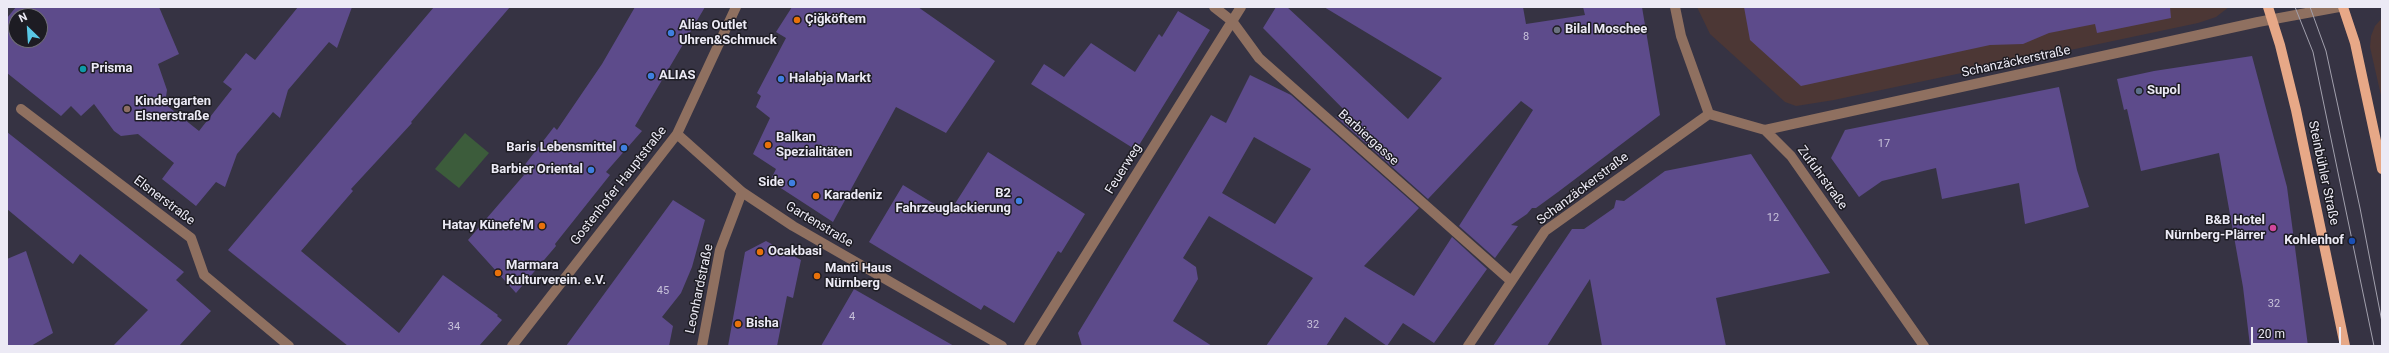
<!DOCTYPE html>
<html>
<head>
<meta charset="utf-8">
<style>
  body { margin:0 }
  #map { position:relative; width:2389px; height:353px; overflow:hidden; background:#363343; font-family:Roboto,sans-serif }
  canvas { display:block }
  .frame { position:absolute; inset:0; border:8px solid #eceaf5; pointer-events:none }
  .north { position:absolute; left:8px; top:8px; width:40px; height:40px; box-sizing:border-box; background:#1d1c23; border:1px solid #706e77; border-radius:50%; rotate:335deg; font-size:11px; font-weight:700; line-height:16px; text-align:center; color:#eceaf5 }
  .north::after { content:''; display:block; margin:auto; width:14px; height:18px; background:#59c8e5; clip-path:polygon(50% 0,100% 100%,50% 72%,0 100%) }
  .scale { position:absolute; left:2251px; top:327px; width:90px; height:18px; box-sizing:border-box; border:2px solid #eceaf5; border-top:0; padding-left:5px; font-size:12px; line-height:14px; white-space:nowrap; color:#eceaf5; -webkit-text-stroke:3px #1d1c23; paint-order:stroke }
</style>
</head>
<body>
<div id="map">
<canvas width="2389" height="353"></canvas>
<div class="frame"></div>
<div class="north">N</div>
<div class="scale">20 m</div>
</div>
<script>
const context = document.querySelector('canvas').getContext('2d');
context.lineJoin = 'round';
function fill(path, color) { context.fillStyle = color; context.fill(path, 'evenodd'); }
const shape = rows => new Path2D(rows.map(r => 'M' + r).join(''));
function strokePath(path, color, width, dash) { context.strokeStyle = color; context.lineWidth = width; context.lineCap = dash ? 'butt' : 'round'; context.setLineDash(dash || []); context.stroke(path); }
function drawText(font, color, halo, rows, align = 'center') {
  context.font = font + ' Roboto,sans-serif'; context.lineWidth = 3; context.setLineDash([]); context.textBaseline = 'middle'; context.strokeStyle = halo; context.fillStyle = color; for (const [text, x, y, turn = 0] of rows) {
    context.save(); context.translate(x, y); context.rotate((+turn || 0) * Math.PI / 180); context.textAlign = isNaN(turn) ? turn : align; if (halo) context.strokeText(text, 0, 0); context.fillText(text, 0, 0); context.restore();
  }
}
fill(shape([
  [1697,7,2229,7,2216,17,2198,23,1834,100,1796,106,1785,102,1710,34],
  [2382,18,2382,100,2370,47,2371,36,2375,26]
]), '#4c3735');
fill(shape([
  [465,133,489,153,459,188,435,169]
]), '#3c5c3b');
fill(shape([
  [16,7,159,7,179,54,158,64,167,90,165,104,199,131,232,89,223,82,246,53,255,60,298,7,352,7,337,48,329,42,288,90,280,118,273,112,237,154,225,187,216,182,196,206,162,179,174,163,138,134,121,136,114,131,94,104,81,116,71,106,61,116,7,73,7,18],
  [16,16,40,16,40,40,16,40],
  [434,7,510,7,411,122,412,123,351,189,353,191,301,251,399,333,443,275,498,315,497,316,502,320,479,346,348,346,228,250],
  [635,7,705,7,635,126,642,131,606,172,610,175,555,244,556,246,516,293,468,240,524,175,520,171,554,127,557,130,602,64],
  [792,7,918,7,995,61,946,133,896,107,833,222,770,181,776,169,753,154,770,118,756,107,761,96,757,93,786,38,776,32],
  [1276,7,1287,7,1408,119,1442,78,1324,7,1523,7,1526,24,1585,15,1583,7,1642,7,1660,115,1558,192,1536,208,1532,208,1527,214,1511,225,1518,226,1495,258,1459,226,1533,110,1521,101,1428,199,1335,116,1365,131,1263,28],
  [1744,7,2170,7,2171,18,2097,33,2095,24,2049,33,2023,44,1990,45,1801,86,1750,40],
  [1178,11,1210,30,1136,150,1031,84,1044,64,1064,77,1091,43,1135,72,1159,34,1162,37],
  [2252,56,2287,187,2308,346,2250,346,2243,287,2219,153,2141,171,2127,109,2124,110,2117,79,2154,71],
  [1250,75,1291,95,1419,208,1364,266,1414,296,1452,237,1487,269,1434,343,1403,323,1387,346,1345,317,1326,346,1266,346,1313,278,1209,216,1183,258,1196,267,1198,279,1173,321,1212,346,1082,346,1078,333,1211,115,1226,123],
  [1254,137,1311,169,1275,224,1222,193],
  [2059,87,2077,170,2089,207,2025,224,2019,183,1942,199,1936,168,1882,181,1859,197,1831,158,1845,130],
  [7,132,184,272,176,280,211,311,179,346,113,346,148,310,80,254,73,264,7,209],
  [988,152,1085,214,1061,253,1058,251,1014,323,984,305,981,310,869,242,903,185,949,213],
  [1751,154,1830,273,1716,298,1726,346,1602,346,1590,279,1547,346,1493,346,1572,229,1584,229,1614,208,1616,200,1624,201,1665,171],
  [673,200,705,220,692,267,681,293,662,317,673,326,669,346,566,346],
  [766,241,801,260,793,298,787,296,777,346,728,346,745,252],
  [26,251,53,333,31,346,7,346,7,259],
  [854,289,954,346,821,346]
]), '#5d4b8b');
strokePath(shape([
  [1214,7,1232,21,1259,58,1511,281],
  [1675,7,1681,36,1709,114],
  [21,109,191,238,204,275,289,346],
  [1709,114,1765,130,1791,156,1924,346],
  [1765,130,2258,22,2339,7],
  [677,134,742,192,793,226,1002,346],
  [512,346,677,134,736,7],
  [702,346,720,250,742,192],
  [1029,346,1241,7],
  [1468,346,1545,231,1709,114]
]), '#8f7060', 10);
strokePath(shape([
  [2268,7,2280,45,2296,110,2345,346],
  [2343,7,2355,43,2382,169]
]), '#e7a887', 10);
strokePath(shape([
  [2295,7,2313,52,2374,346],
  [2310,7,2326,51,2360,208,2382,322]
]), '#a2a0ad', 1);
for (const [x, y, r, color] of [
  [797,20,4,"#e8710a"],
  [1557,30,4,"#6b7280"],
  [671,33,4,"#3f7fe0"],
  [83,69,4,"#0f9aa8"],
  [651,76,4,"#3f7fe0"],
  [781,79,4,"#3f7fe0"],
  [2139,91,4,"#5c6f8a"],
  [127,109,4,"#8d6e63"],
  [768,145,4,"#e8710a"],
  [624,148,4,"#3f7fe0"],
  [591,170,4,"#3f7fe0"],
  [792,183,4,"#3f7fe0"],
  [816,196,4,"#e8710a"],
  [1019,201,4,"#3f7fe0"],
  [542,226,4,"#e8710a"],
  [2273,228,4,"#d1479c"],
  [2352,241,4,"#1a4fb4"],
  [760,252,4,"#e8710a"],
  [498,273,4,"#e8710a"],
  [817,276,4,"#e8710a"],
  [738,324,4,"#e8710a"]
]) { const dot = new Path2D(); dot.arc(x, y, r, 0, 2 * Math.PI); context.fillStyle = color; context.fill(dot); strokePath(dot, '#1d1c23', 1.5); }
drawText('11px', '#c8c2da', null, [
  ["8",1526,37],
  ["17",1884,144],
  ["12",1773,218],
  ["45",663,291],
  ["32",2274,304],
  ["4",852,317],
  ["32",1313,325],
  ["34",454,327]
]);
drawText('bold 13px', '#eceaf5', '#1d1c23', [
  ["Çiğköftem",805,20],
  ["Alias Outlet",679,26],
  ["Uhren&Schmuck",679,41],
  ["Bilal Moschee",1565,30],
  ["Prisma",91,69],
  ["ALIAS",659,76],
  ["Halabja Markt",789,79],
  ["Supol",2147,91],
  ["Kindergarten",135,102],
  ["Elsnerstraße",135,117],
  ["Balkan",776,138],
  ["Spezialitäten",776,153],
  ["Baris Lebensmittel",616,148,"right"],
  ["Barbier Oriental",583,170,"right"],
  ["Side",784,183,"right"],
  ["B2",1011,194,"right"],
  ["Fahrzeuglackierung",1011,209,"right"],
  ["Karadeniz",824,196],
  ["B&B Hotel",2265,221,"right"],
  ["Nürnberg-Plärrer",2265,236,"right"],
  ["Hatay Künefe'M",534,226,"right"],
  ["Kohlenhof",2344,241,"right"],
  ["Ocakbasi",768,252],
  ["Marmara",506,266],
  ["Kulturverein. e.V.",506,281],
  ["Manti Haus",825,269],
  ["Nürnberg",825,284],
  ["Bisha",746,324]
], 'left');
drawText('13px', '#eceaf5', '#1d1c23', [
  ["Schanzäckerstraße",2016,62,-12],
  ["Barbiergasse",1368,138,42],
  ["Feuerweg",1124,169,-58],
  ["Steinbühler Straße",2323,173,78],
  ["Zufuhrstraße",1822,178,54],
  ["Gostenhofer Hauptstraße",619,186,-52],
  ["Schanzäckerstraße",1583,189,-37],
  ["Elsnerstraße",164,201,37],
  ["Gartenstraße",819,225,31],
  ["Leonhardstraße",700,289,-78]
]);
</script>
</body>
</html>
